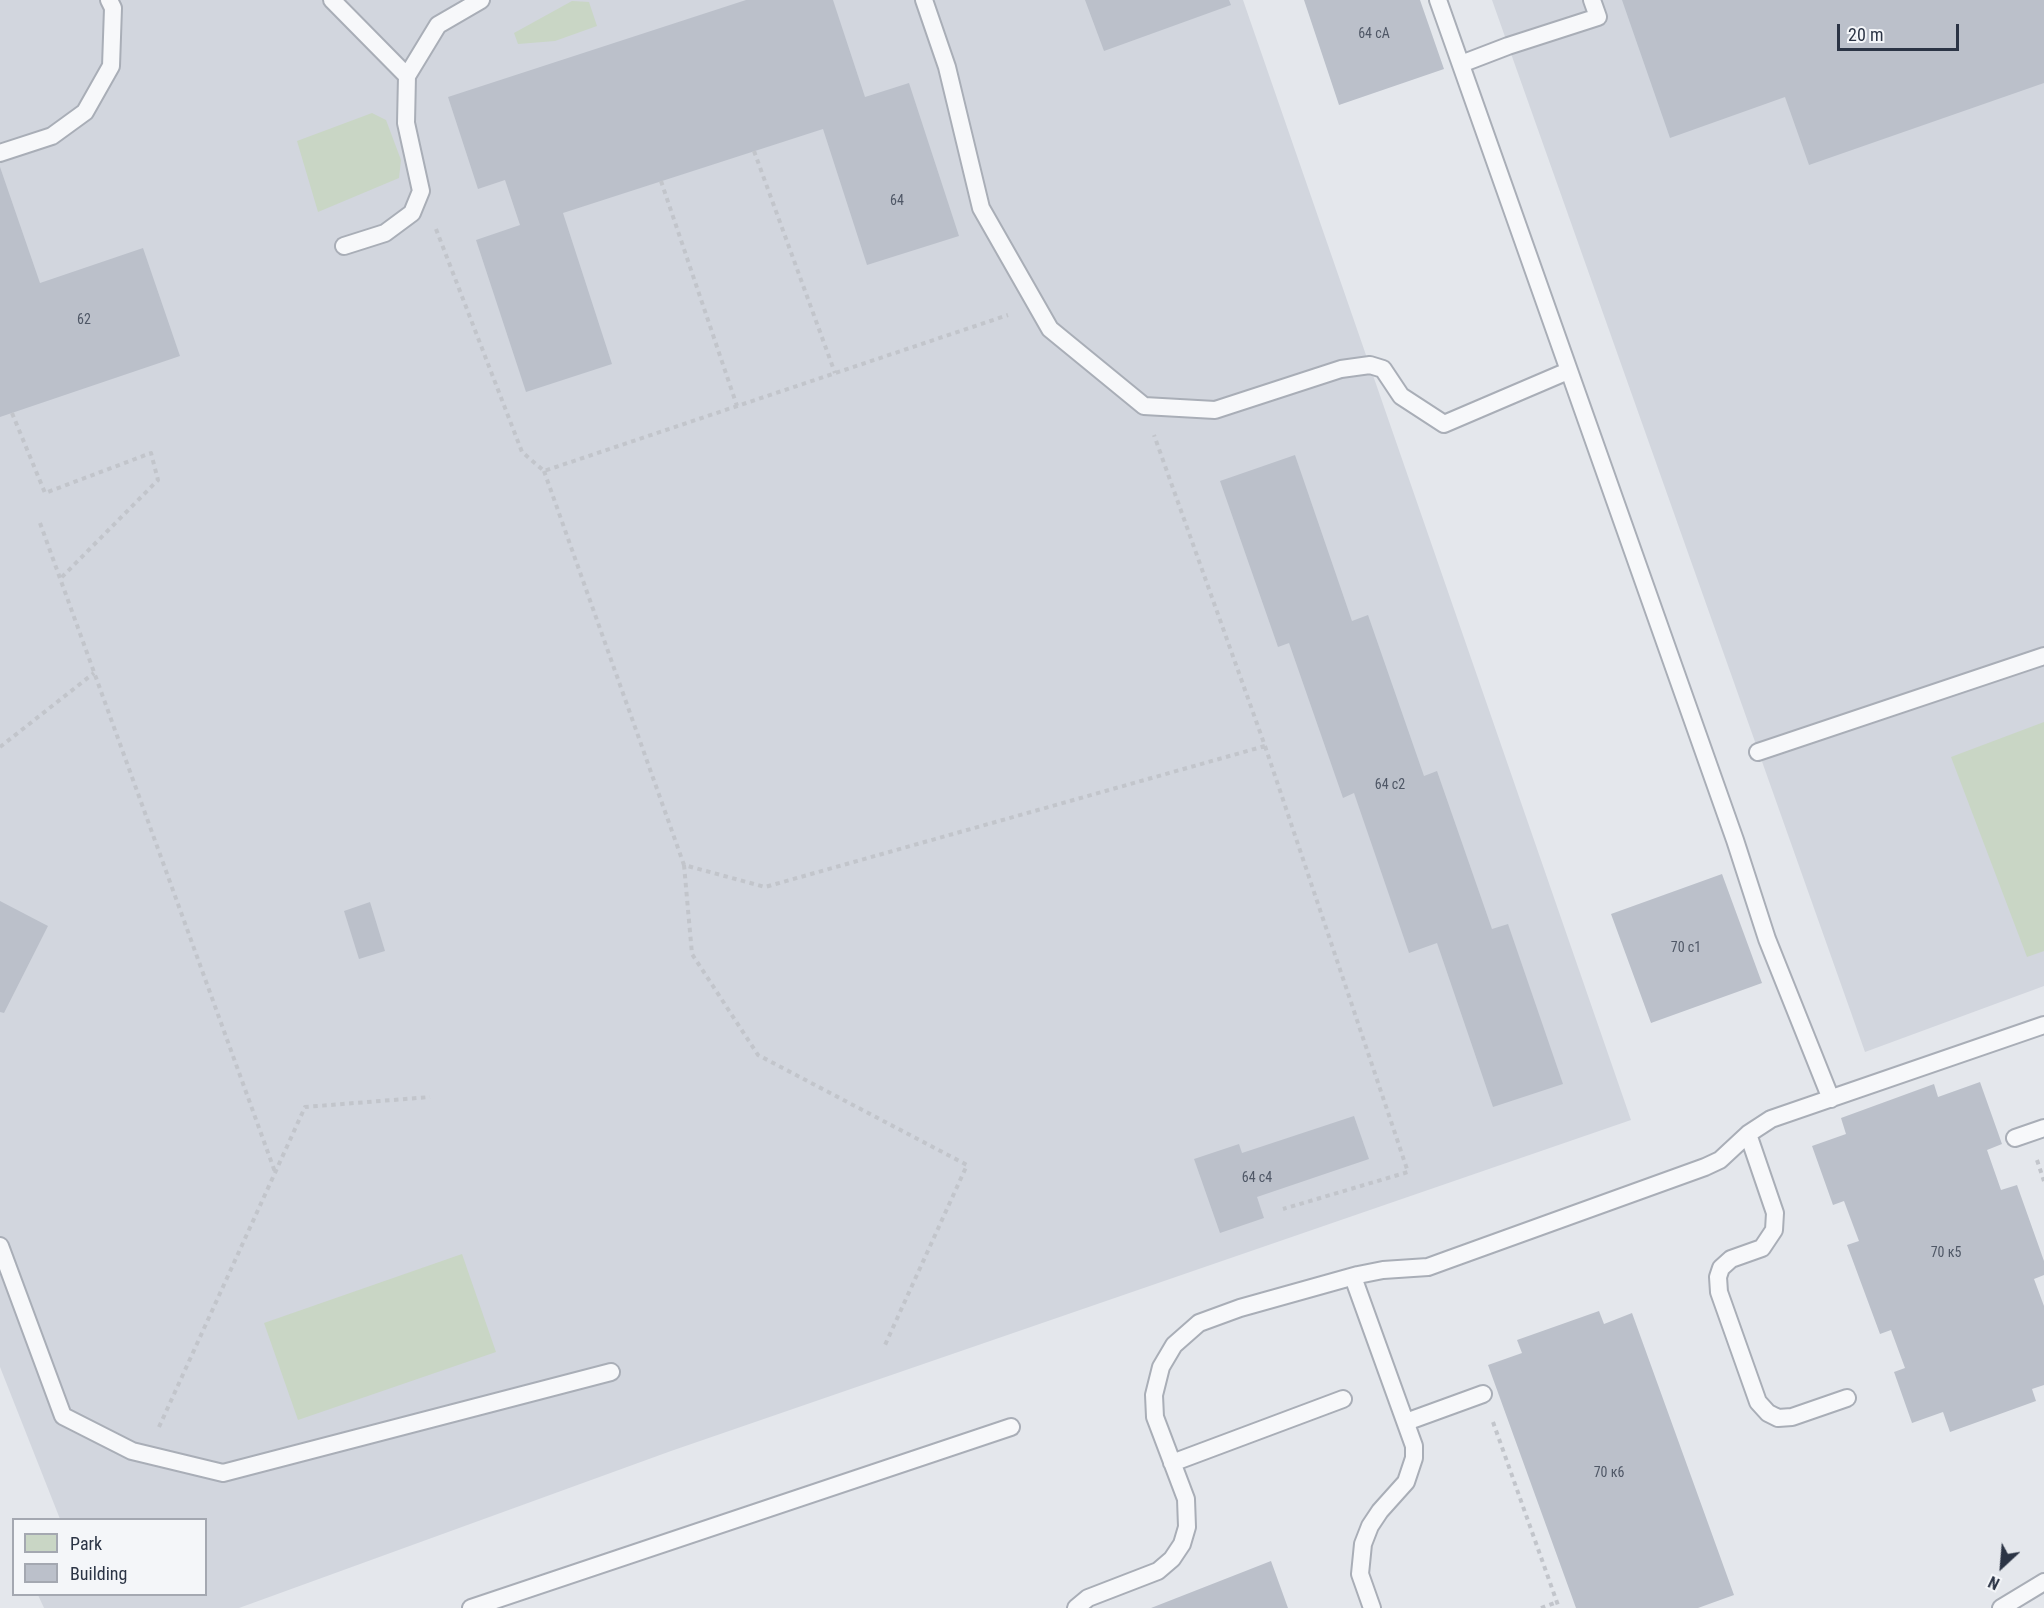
<!DOCTYPE html>
<html>
<head>
<meta charset="utf-8">
<style>
  body { margin:0 }
  #map { position:relative; width:2044px; height:1608px; overflow:hidden; background:#e4e7ec; font-family:"Roboto Condensed",sans-serif }
  canvas { display:block }
  .legend { position:absolute; left:12px; top:1518px; width:195px; height:78px; box-sizing:border-box; background:#f4f6f9; border:2px solid #a4a8b1; margin:0; padding:8px 10px; list-style:none; font-size:18px; color:#2b3445 }
  .legend li { display:flex; align-items:center; gap:12px; height:30px }
  .legend b { width:30px; border:2px solid #a4a8b1 }
  .north { position:absolute; left:1972px; top:1536px; width:60px; height:60px; -webkit-text-stroke:4px #f4f6f9; paint-order:stroke; rotate:206deg; font-size:16px; font-weight:700; line-height:24px; text-align:center; color:#2b3445 }
  .north::after { content:''; display:block; margin:auto; width:21px; height:27px; background:#2b3445; clip-path:polygon(50% 0,100% 100%,50% 72%,0 100%) }
  .scale { position:absolute; left:1837px; top:24px; width:122px; height:27px; box-sizing:border-box; border:3px solid #2b3445; border-top:0; padding-left:8px; font-size:18px; line-height:21px; white-space:nowrap; color:#2b3445; -webkit-text-stroke:4px #f4f6f9; paint-order:stroke }
</style>
</head>
<body>
<div id="map">
<canvas width="2044" height="1608"></canvas>
<ul class="legend">
<li><b style="height:16px;background:#c9d6c5"></b>Park</li>
<li><b style="height:16px;background:#bbc0ca"></b>Building</li>
</ul>
<div class="north">N</div>
<div class="scale">20 m</div>
</div>
<script>
const context = document.querySelector('canvas').getContext('2d');
context.lineJoin = 'round';
function fill(path, color) { context.fillStyle = color; context.fill(path, 'evenodd'); }
const shape = rows => new Path2D(rows.map(r => 'M' + r).join(''));
function strokePath(path, color, width, dash) { context.strokeStyle = color; context.lineWidth = width; context.lineCap = dash ? 'butt' : 'round'; context.setLineDash(dash || []); context.stroke(path); }
function drawText(font, color, halo, rows, align = 'center') {
  context.font = font + ' "Roboto Condensed",sans-serif'; context.lineWidth = 5; context.setLineDash([]); context.textBaseline = 'middle'; context.strokeStyle = halo; context.fillStyle = color; for (const [text, x, y, turn = 0] of rows) {
    context.save(); context.translate(x, y); context.rotate((+turn || 0) * Math.PI / 180); context.textAlign = isNaN(turn) ? turn : align; if (halo) context.strokeText(text, 0, 0); context.fillText(text, 0, 0); context.restore();
  }
}
fill(shape([
  [0,0,1243,0,1631,1120,671,1451,239,1608,44,1608,38,1595,206,1594,206,1520,60,1519,0,1367],
  [1492,0,2044,0,2044,986,1865,1052]
]), '#d2d6de');
fill(shape([
  [572,1,589,2,597,26,555,41,518,44,514,33],
  [372,113,386,120,401,160,399,178,318,212,297,141],
  [2044,722,2044,951,2027,957,1951,757],
  [462,1254,496,1352,298,1420,264,1323]
]), '#c9d6c5');
fill(shape([
  [746,0,833,0,865,97,909,83,959,236,867,265,823,129,563,213,612,364,526,392,476,240,520,225,505,180,478,189,448,97],
  [1085,0,1229,0,1231,5,1104,51],
  [1304,0,1420,0,1444,69,1339,105],
  [1622,0,2044,0,2044,83,1809,165,1785,97,1670,138],
  [0,167,40,283,143,248,180,356,0,417],
  [1295,455,1352,621,1368,615,1424,776,1437,771,1492,929,1508,924,1563,1084,1493,1107,1437,943,1409,953,1354,793,1343,798,1289,643,1278,647,1220,481],
  [1722,874,1762,983,1651,1023,1611,914],
  [0,901,48,926,4,1013,0,1012],
  [370,902,385,951,359,959,344,911],
  [1980,1082,2002,1144,1987,1150,2001,1190,2017,1185,2044,1261,2044,1275,2034,1279,2044,1306,2044,1385,2032,1389,2036,1401,1950,1432,1943,1412,1912,1423,1894,1372,1905,1368,1891,1330,1880,1334,1847,1245,1859,1241,1844,1201,1833,1205,1812,1146,1846,1134,1841,1118,1934,1084,1938,1097],
  [1354,1116,1369,1159,1257,1197,1264,1218,1220,1233,1194,1159,1239,1144,1242,1153],
  [1599,1311,1604,1324,1632,1313,1734,1595,1698,1608,1576,1608,1488,1365,1522,1353,1517,1340],
  [1271,1561,1288,1608,1151,1608]
]), '#bbc0ca');
const service = shape([
  [332,0,407,76],
  [924,0,947,67,981,208,1050,329,1144,406,1215,410,1341,369,1370,365,1383,369,1401,396,1444,424,1568,371],
  [1438,0,1735,840,1767,939,1831,1099],
  [1461,64,1508,46,1598,17,1592,0],
  [0,153,52,136,85,112,111,66,113,8,109,0],
  [344,246,385,233,412,213,421,191,406,123,407,76,438,25,481,0],
  [1758,752,2044,656],
  [1748,1134,1775,1213,1774,1230,1762,1248,1731,1259,1721,1268,1718,1277,1719,1292,1758,1402,1768,1413,1778,1418,1792,1417,1847,1398],
  [2015,1138,2044,1128],
  [0,1246,63,1416,132,1451,223,1473,611,1372],
  [1353,1277,1414,1446,1414,1458,1406,1482,1380,1511,1370,1526,1363,1544,1360,1574,1372,1608],
  [1406,1422,1483,1394],
  [1172,1463,1343,1399],
  [471,1608,1011,1427],
  [1076,1608,1088,1598,1158,1571,1172,1559,1182,1544,1187,1527,1186,1499,1155,1417,1154,1395,1161,1367,1174,1345,1199,1323,1240,1308,1358,1275,1383,1270,1428,1267,1450,1259,1705,1167,1720,1160,1748,1134,1771,1119,2044,1025],
  [2001,1608,2044,1582]
]);
strokePath(service, '#a9aeb7', 20);
strokePath(shape([
  [754,151,835,373],
  [661,181,737,406],
  [436,229,522,452,544,471,1008,315],
  [12,413,45,493,151,453,158,480,60,579],
  [544,471,684,865,765,887,1265,746,1154,435],
  [40,523,275,1172],
  [1265,746,1408,1172,1283,1209],
  [0,747,94,673],
  [684,865,692,954,758,1055,967,1165,885,1345],
  [2037,1160,2044,1181],
  [1493,1422,1559,1608],
  [159,1427,305,1107,430,1097],
  [1541,1608,1557,1602]
]), '#c2c5cb', 4, [4.5, 4.5]);
strokePath(service, '#f7f8fa', 16);
drawText('14px', '#4f5766', null, [
  ["64 сА",1374,34],
  ["64",897,201],
  ["62",84,320],
  ["64 с2",1390,785],
  ["70 с1",1686,948],
  ["64 с4",1257,1178],
  ["70 к5",1946,1253],
  ["70 к6",1609,1473]
]);
</script>
</body>
</html>
